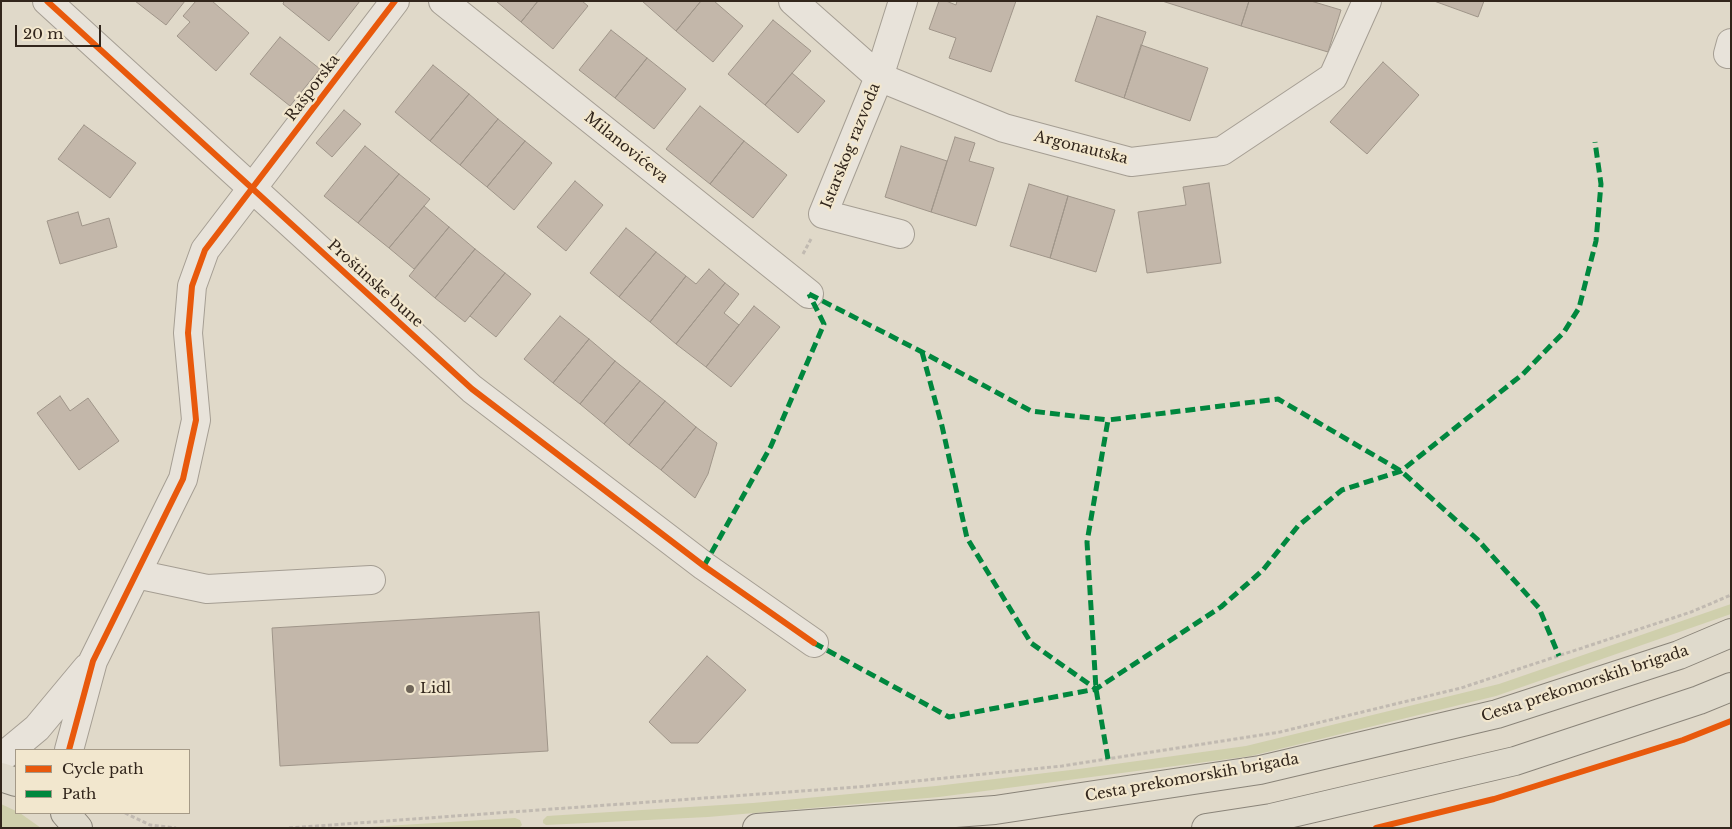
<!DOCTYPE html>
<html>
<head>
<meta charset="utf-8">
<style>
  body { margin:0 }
  #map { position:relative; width:1732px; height:829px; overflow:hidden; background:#e0d9c9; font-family:"Libre Baskerville",serif }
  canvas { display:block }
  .frame { position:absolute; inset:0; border:2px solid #32261c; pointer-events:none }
  .legend { position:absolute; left:15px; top:749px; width:175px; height:65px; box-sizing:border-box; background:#f2e7ce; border:1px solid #a59a87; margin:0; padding:6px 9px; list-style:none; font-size:15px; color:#32261c }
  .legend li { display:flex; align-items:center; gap:10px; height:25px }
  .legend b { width:25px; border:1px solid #a59a87 }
  .scale { position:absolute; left:15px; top:25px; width:86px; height:22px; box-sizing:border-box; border:2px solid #32261c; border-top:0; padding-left:6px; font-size:15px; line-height:18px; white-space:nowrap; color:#32261c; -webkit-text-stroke:4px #f2e7ce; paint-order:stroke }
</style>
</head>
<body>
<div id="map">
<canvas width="1732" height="829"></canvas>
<div class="frame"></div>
<ul class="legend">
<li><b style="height:6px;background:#e8590c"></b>Cycle path</li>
<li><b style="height:6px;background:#00873e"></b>Path</li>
</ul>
<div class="scale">20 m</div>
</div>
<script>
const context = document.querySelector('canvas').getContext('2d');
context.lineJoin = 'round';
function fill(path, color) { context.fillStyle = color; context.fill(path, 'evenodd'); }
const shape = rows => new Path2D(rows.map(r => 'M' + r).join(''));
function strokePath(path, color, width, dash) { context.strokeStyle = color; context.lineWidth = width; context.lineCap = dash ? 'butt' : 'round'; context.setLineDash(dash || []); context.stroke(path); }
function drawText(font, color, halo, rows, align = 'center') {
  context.font = font + ' "Libre Baskerville",serif'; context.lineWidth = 4.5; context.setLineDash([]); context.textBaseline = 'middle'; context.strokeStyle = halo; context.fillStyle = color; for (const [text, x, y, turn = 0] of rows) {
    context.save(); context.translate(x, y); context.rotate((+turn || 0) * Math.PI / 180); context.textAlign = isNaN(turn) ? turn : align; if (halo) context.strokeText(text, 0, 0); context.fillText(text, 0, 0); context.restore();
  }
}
fill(shape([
  [1731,604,1731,614,1728,615,1496,696,1251,756,939,797,708,817,546,825,543,823,543,820,547,816,753,803,936,786,1079,769,1246,746,1499,684],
  [1,804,16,811,16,813,20,813,41,828,1,828],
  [515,818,520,820,522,825,519,828,353,828]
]), '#cfcfac');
const building = shape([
  [135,1,185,1,166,25,135,1],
  [196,1,212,1,249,33,216,71,177,36,190,22,183,16,196,1],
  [284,1,360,1,329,41,283,4,284,1],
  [496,1,538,1,521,22,496,1],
  [538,1,582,1,588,6,553,49,521,22,538,1],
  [642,1,701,1,676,31,642,1],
  [701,1,714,1,743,26,713,62,676,31,701,1],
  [939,1,946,1,956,5,957,1,1016,1,991,72,949,58,956,38,929,29,939,1],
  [1162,1,1249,1,1241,26,1162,1],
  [1249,1,1311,1,1341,10,1328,52,1241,26,1249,1],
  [1434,1,1484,1,1478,17,1434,1],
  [1097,16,1146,32,1124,98,1075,81,1097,16],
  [773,20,811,51,765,105,728,74,773,20],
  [611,30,647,58,615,98,579,70,611,30],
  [280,37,320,69,290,106,250,74,280,37],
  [1141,45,1208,68,1190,121,1124,98,1141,45],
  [647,58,686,89,654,129,615,98,647,58],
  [1383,62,1419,95,1367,154,1330,122,1383,62],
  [433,65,469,94,430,141,395,112,433,65],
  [792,73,825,101,798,133,765,105,792,73],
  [469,94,498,119,460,165,430,141,469,94],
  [700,106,744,141,710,184,666,149,700,106],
  [344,110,361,124,332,157,316,143,344,110],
  [498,119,525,141,487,187,460,165,498,119],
  [84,125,136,163,110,198,58,159,84,125],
  [955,137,975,143,969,161,994,168,976,226,931,212,955,137],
  [525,141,552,163,514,210,487,187,525,141],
  [744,141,787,175,753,218,710,184,744,141],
  [365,146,399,174,358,223,324,196,365,146],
  [901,146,947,161,931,212,885,197,901,146],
  [399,174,430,199,389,248,358,223,399,174],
  [575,181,603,205,566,251,537,227,575,181],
  [1209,183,1221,263,1147,273,1138,212,1186,205,1183,187,1209,183],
  [1029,184,1068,196,1050,258,1010,246,1029,184],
  [1068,196,1115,210,1096,272,1050,258,1068,196],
  [424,206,449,227,414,269,389,248,424,206],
  [78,212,82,226,109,218,117,247,60,264,47,221,78,212],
  [449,227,475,249,435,298,409,276,449,227],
  [626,228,656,252,619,297,590,273,626,228],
  [475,249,505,273,465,322,435,298,475,249],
  [656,252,686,276,650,322,619,297,656,252],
  [709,269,725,283,676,344,650,322,686,276,696,284,709,269],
  [505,273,531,294,496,337,470,316,505,273],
  [725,283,739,294,724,313,739,325,706,367,676,344,725,283],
  [754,306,780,327,731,387,706,367,754,306],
  [560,316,589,339,553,383,524,359,560,316],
  [589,339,615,361,580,404,553,383,589,339],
  [615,361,640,381,604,424,580,404,615,361],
  [640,381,665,401,629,445,604,424,640,381],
  [60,396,70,411,88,398,119,441,79,470,37,413,60,396],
  [665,401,696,427,661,470,629,445,665,401],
  [696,427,717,443,708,474,695,498,661,470,696,427],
  [539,612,548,751,280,766,272,628,539,612],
  [707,656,746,690,698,743,671,743,649,722,707,656]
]);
fill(building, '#c3b7aa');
strokePath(building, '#9f9589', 1);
const minor = shape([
  [47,1,472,389,704,566,814,643],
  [443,1,809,294],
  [793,1,879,77,1004,128,1131,162,1222,151,1333,77,1367,1],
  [1728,54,1731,43],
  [900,234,823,214,879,77,903,1],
  [136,574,207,589,371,580],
  [69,750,93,661,183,479,196,420,188,333,192,286,205,250,395,1],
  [1,758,37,728,87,668]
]);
const major = shape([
  [1,777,16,782],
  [65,813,78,828],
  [757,828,995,810,1260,770,1497,714,1679,655,1731,633],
  [1206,828,1271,818,1515,761,1699,700,1731,687]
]);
strokePath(minor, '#a59e93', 30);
strokePath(major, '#8a8479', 30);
strokePath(shape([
  [803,254,811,239],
  [125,813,150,825,176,828],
  [289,828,858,787,1062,766,1280,732,1461,688,1691,612,1731,595]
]), '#c1bab1', 3, [4, 2.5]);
strokePath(minor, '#e8e3da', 28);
strokePath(major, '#dfdacc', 28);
strokePath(shape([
  [809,294,922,352,1031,411,1108,420],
  [922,352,942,426,967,538,1031,643,1096,689],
  [704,566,771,446,824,324,809,294],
  [814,643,949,717,1096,689,1221,607,1263,570,1298,526,1342,490,1401,471,1523,374,1564,332,1579,308,1596,241,1601,184,1595,142],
  [1108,759,1096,689,1087,542,1108,420,1278,399,1401,471,1477,539,1539,608,1559,656]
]), '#00873e', 5, [10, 5]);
strokePath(shape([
  [47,1,472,389,704,566,814,643],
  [69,750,93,661,183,479,196,420,188,333,192,286,205,250,395,1],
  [1376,828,1494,799,1683,740,1731,721]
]), '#e8590c', 6);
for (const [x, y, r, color] of [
  [410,689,5,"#6f6559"]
]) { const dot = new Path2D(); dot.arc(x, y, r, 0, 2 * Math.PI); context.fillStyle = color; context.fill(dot); strokePath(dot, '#f2e7ce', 2); }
drawText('15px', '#32261c', '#f2e7ce', [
  ["Rašporska",313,88,-53],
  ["Istarskog razvoda",851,146,-68],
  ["Milanovićeva",626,148,39],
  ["Argonautska",1081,148,14],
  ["Proštinske bune",375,284,42],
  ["Cesta prekomorskih brigada",1585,684,-18],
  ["Cesta prekomorskih brigada",1192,778,-10]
]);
drawText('15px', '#32261c', '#f2e7ce', [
  ["Lidl",420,689]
], 'left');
</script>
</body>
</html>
